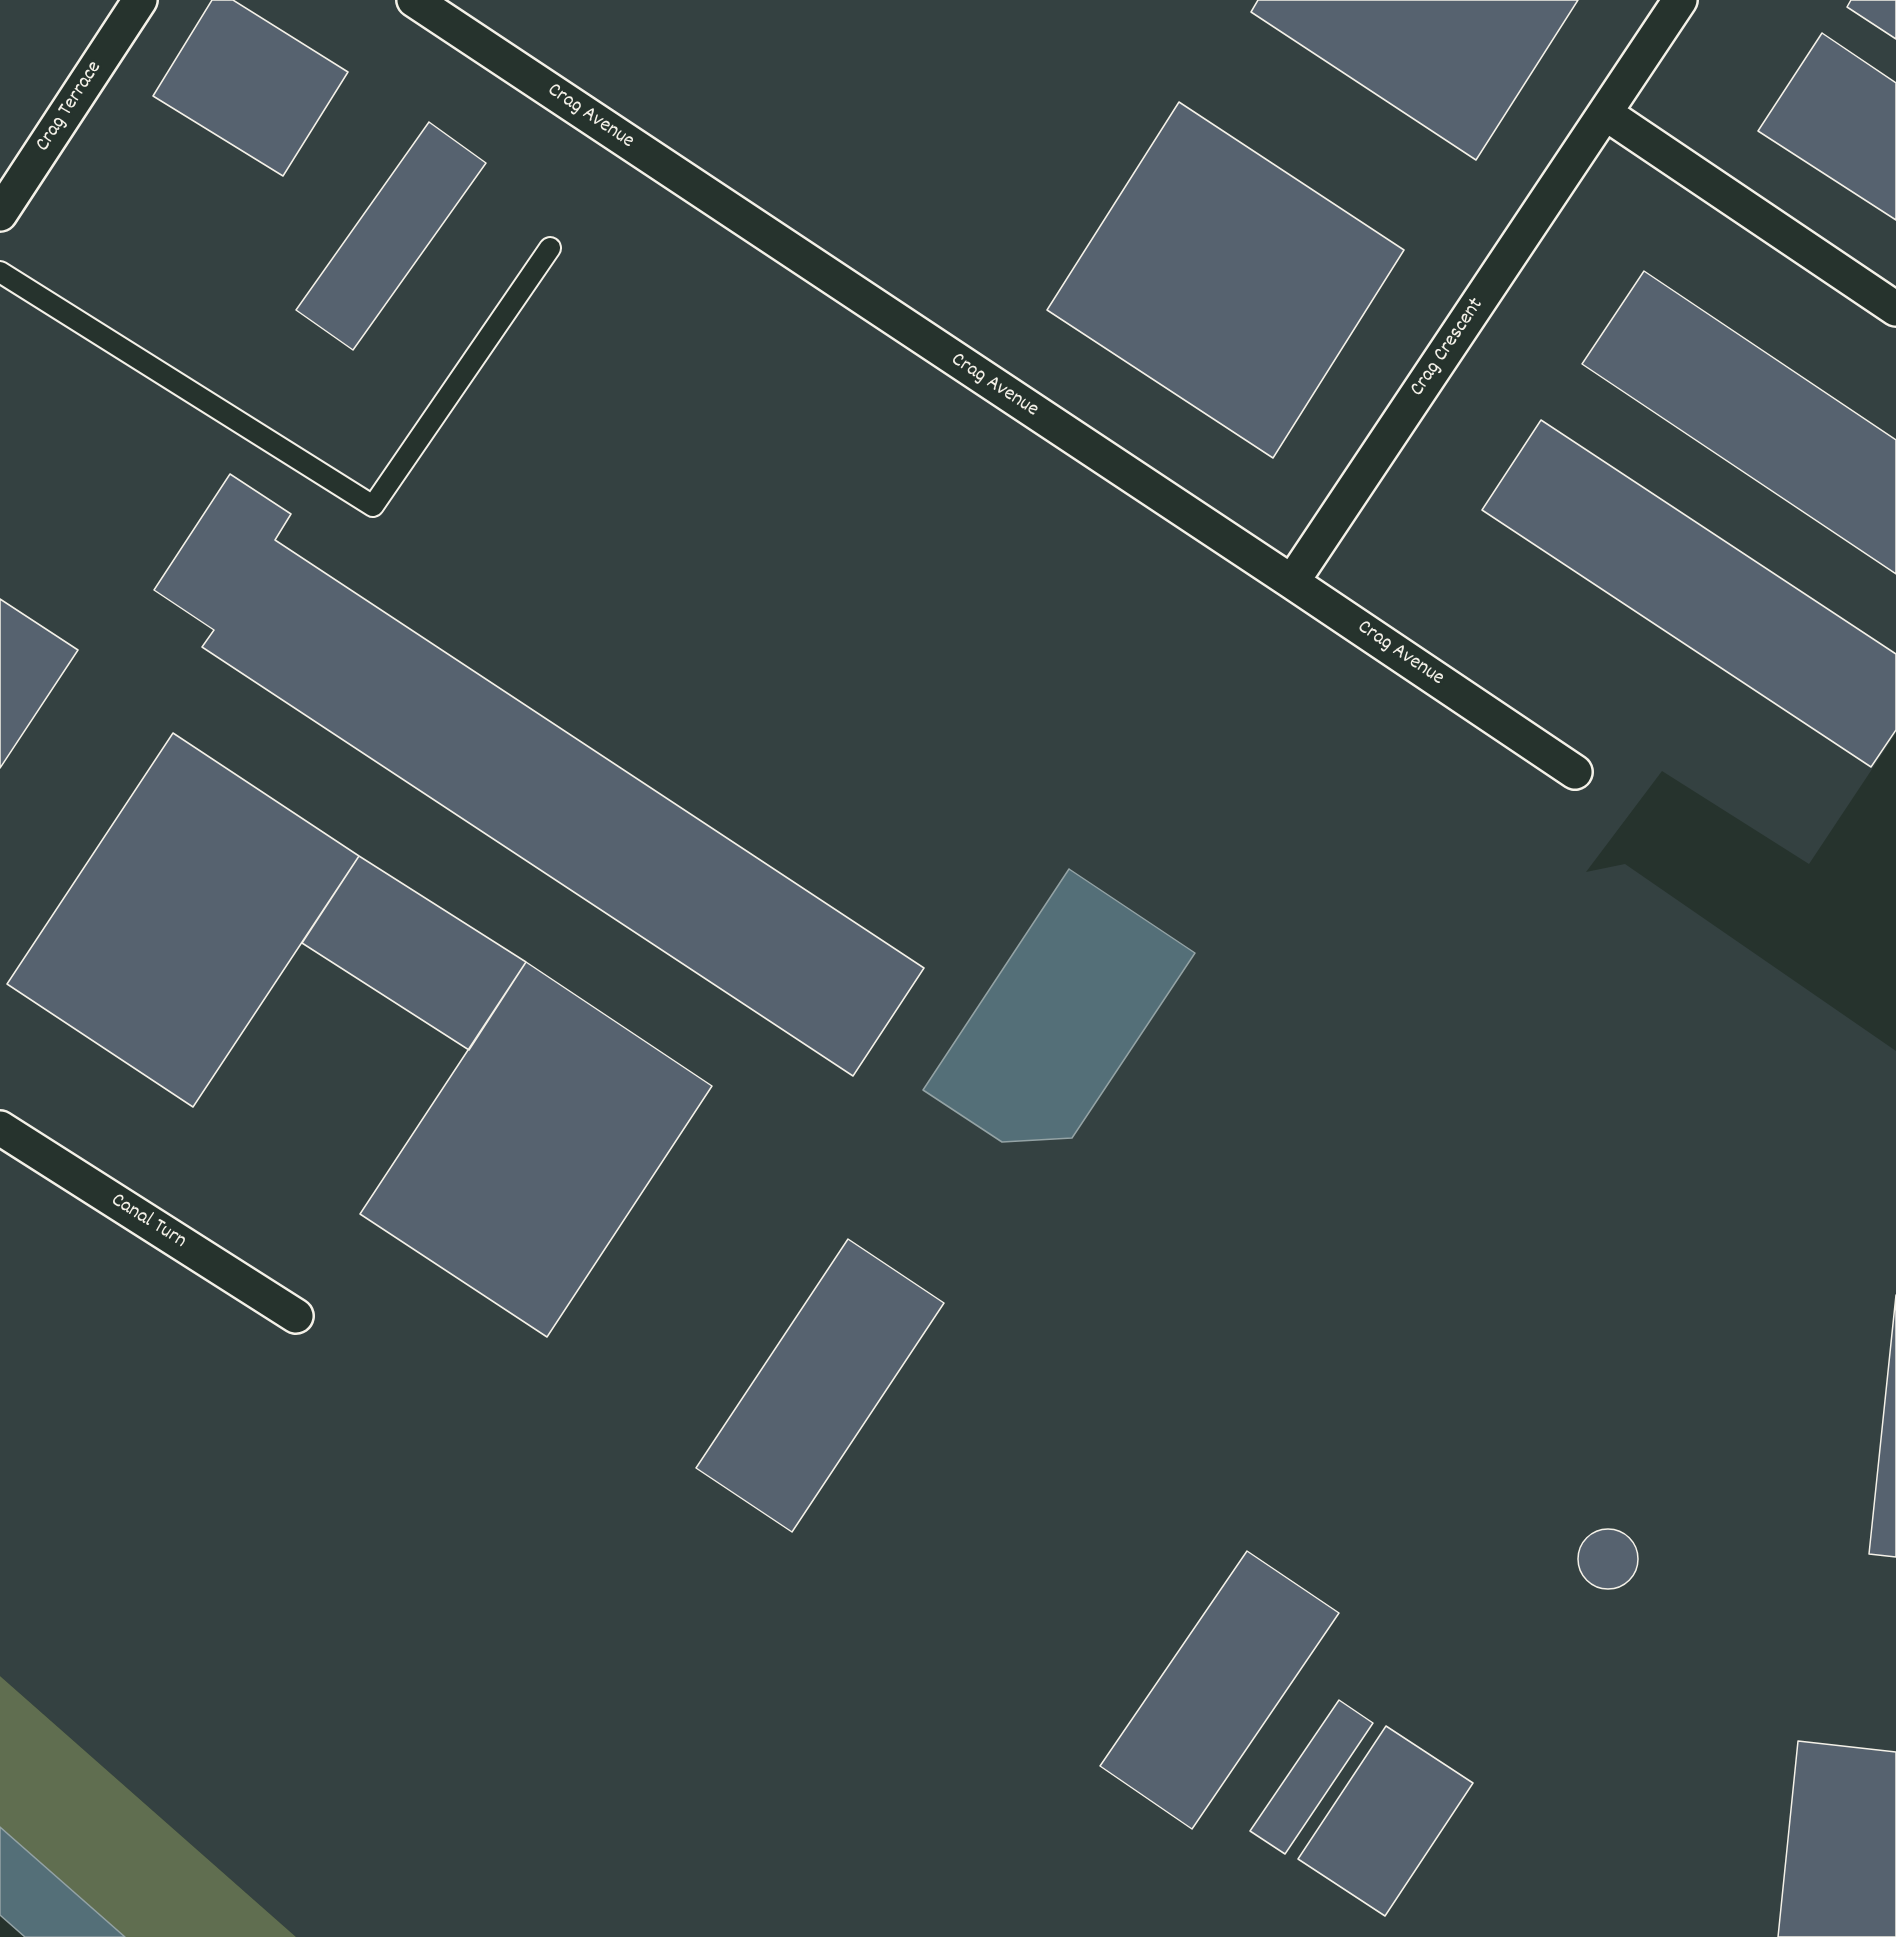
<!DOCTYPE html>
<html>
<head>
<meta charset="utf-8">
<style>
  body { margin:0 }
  canvas { display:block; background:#26332d }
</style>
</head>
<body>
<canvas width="1896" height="1937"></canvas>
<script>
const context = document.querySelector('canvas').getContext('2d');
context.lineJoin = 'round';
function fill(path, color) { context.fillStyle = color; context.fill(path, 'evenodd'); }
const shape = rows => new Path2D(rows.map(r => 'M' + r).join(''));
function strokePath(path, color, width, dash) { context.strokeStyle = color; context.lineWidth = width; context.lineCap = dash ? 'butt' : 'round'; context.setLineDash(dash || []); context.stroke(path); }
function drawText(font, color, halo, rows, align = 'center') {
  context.font = font + ' Dekko,sans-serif'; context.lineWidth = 5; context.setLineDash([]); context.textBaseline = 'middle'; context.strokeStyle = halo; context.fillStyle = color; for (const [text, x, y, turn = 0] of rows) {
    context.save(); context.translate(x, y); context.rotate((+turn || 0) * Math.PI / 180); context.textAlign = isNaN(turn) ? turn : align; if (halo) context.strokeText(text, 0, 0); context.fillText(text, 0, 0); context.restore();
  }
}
fill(shape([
  [0,0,1896,0,1896,733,1809,864,1662,771,1586,872,1625,864,1896,1051,1896,1937,296,1937,0,1676]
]), '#344141');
fill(shape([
  [0,1676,296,1937,125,1937,0,1827]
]), '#606e50');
const water = shape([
  [1069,869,1195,953,1072,1138,1002,1142,923,1090,1069,869],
  [0,1827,125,1937,25,1937,0,1915,0,1827]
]);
fill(water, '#546f78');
strokePath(water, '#94a3a5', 1.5);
const building = shape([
  [212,0,233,0,348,72,283,176,153,96,212,0],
  [1258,0,1578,0,1476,160,1251,12,1258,0],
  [1851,0,1896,0,1896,39,1847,7,1851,0],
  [1822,33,1896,83,1896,220,1758,131,1822,33],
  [1179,102,1404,250,1273,458,1047,310,1179,102],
  [429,122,486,163,353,350,296,310,429,122],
  [1644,271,1896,440,1896,574,1582,364,1644,271],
  [1541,420,1896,654,1896,730,1871,767,1482,510,1541,420],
  [230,474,291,514,275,540,924,968,853,1076,202,647,214,630,154,590,230,474],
  [0,599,78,650,0,768,0,599],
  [173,733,359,856,193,1107,7,984,173,733],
  [359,856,526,962,469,1050,302,943,359,856],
  [526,962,712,1086,547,1337,360,1214,526,962],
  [848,1239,944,1303,792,1532,696,1468,848,1239],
  [1896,1295,1896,1557,1869,1554,1896,1295],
  '1578 1559a30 30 0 1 1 60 0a30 30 0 1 1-60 0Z',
  [1247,1551,1339,1613,1192,1829,1100,1766,1247,1551],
  [1339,1700,1373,1723,1285,1854,1250,1831,1339,1700],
  [1386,1726,1473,1783,1385,1916,1298,1859,1386,1726],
  [1798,1741,1896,1752,1896,1937,1778,1937,1798,1741]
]);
fill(building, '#56626f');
strokePath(building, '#f4f1e8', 1.5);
const lane = shape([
  [0,272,373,506,550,248]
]);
const street = shape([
  [414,0,1292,582,1575,772],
  [1605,113,1896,309],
  [0,214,140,0],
  [1292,582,1680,0],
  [0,1128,296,1316]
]);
strokePath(lane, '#f4f1e8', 24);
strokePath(street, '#f4f1e8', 38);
strokePath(lane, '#26332d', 20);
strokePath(street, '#26332d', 33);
drawText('21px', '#f4f1e8', '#26332d', [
  ["Crag Terrace",70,107,-57],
  ["Crag Avenue",590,117,34],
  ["Crag Crescent",1448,348,-56],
  ["Crag Avenue",994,386,33],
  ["Crag Avenue",1400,654,34],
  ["Canal Turn",148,1222,32]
]);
</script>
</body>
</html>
